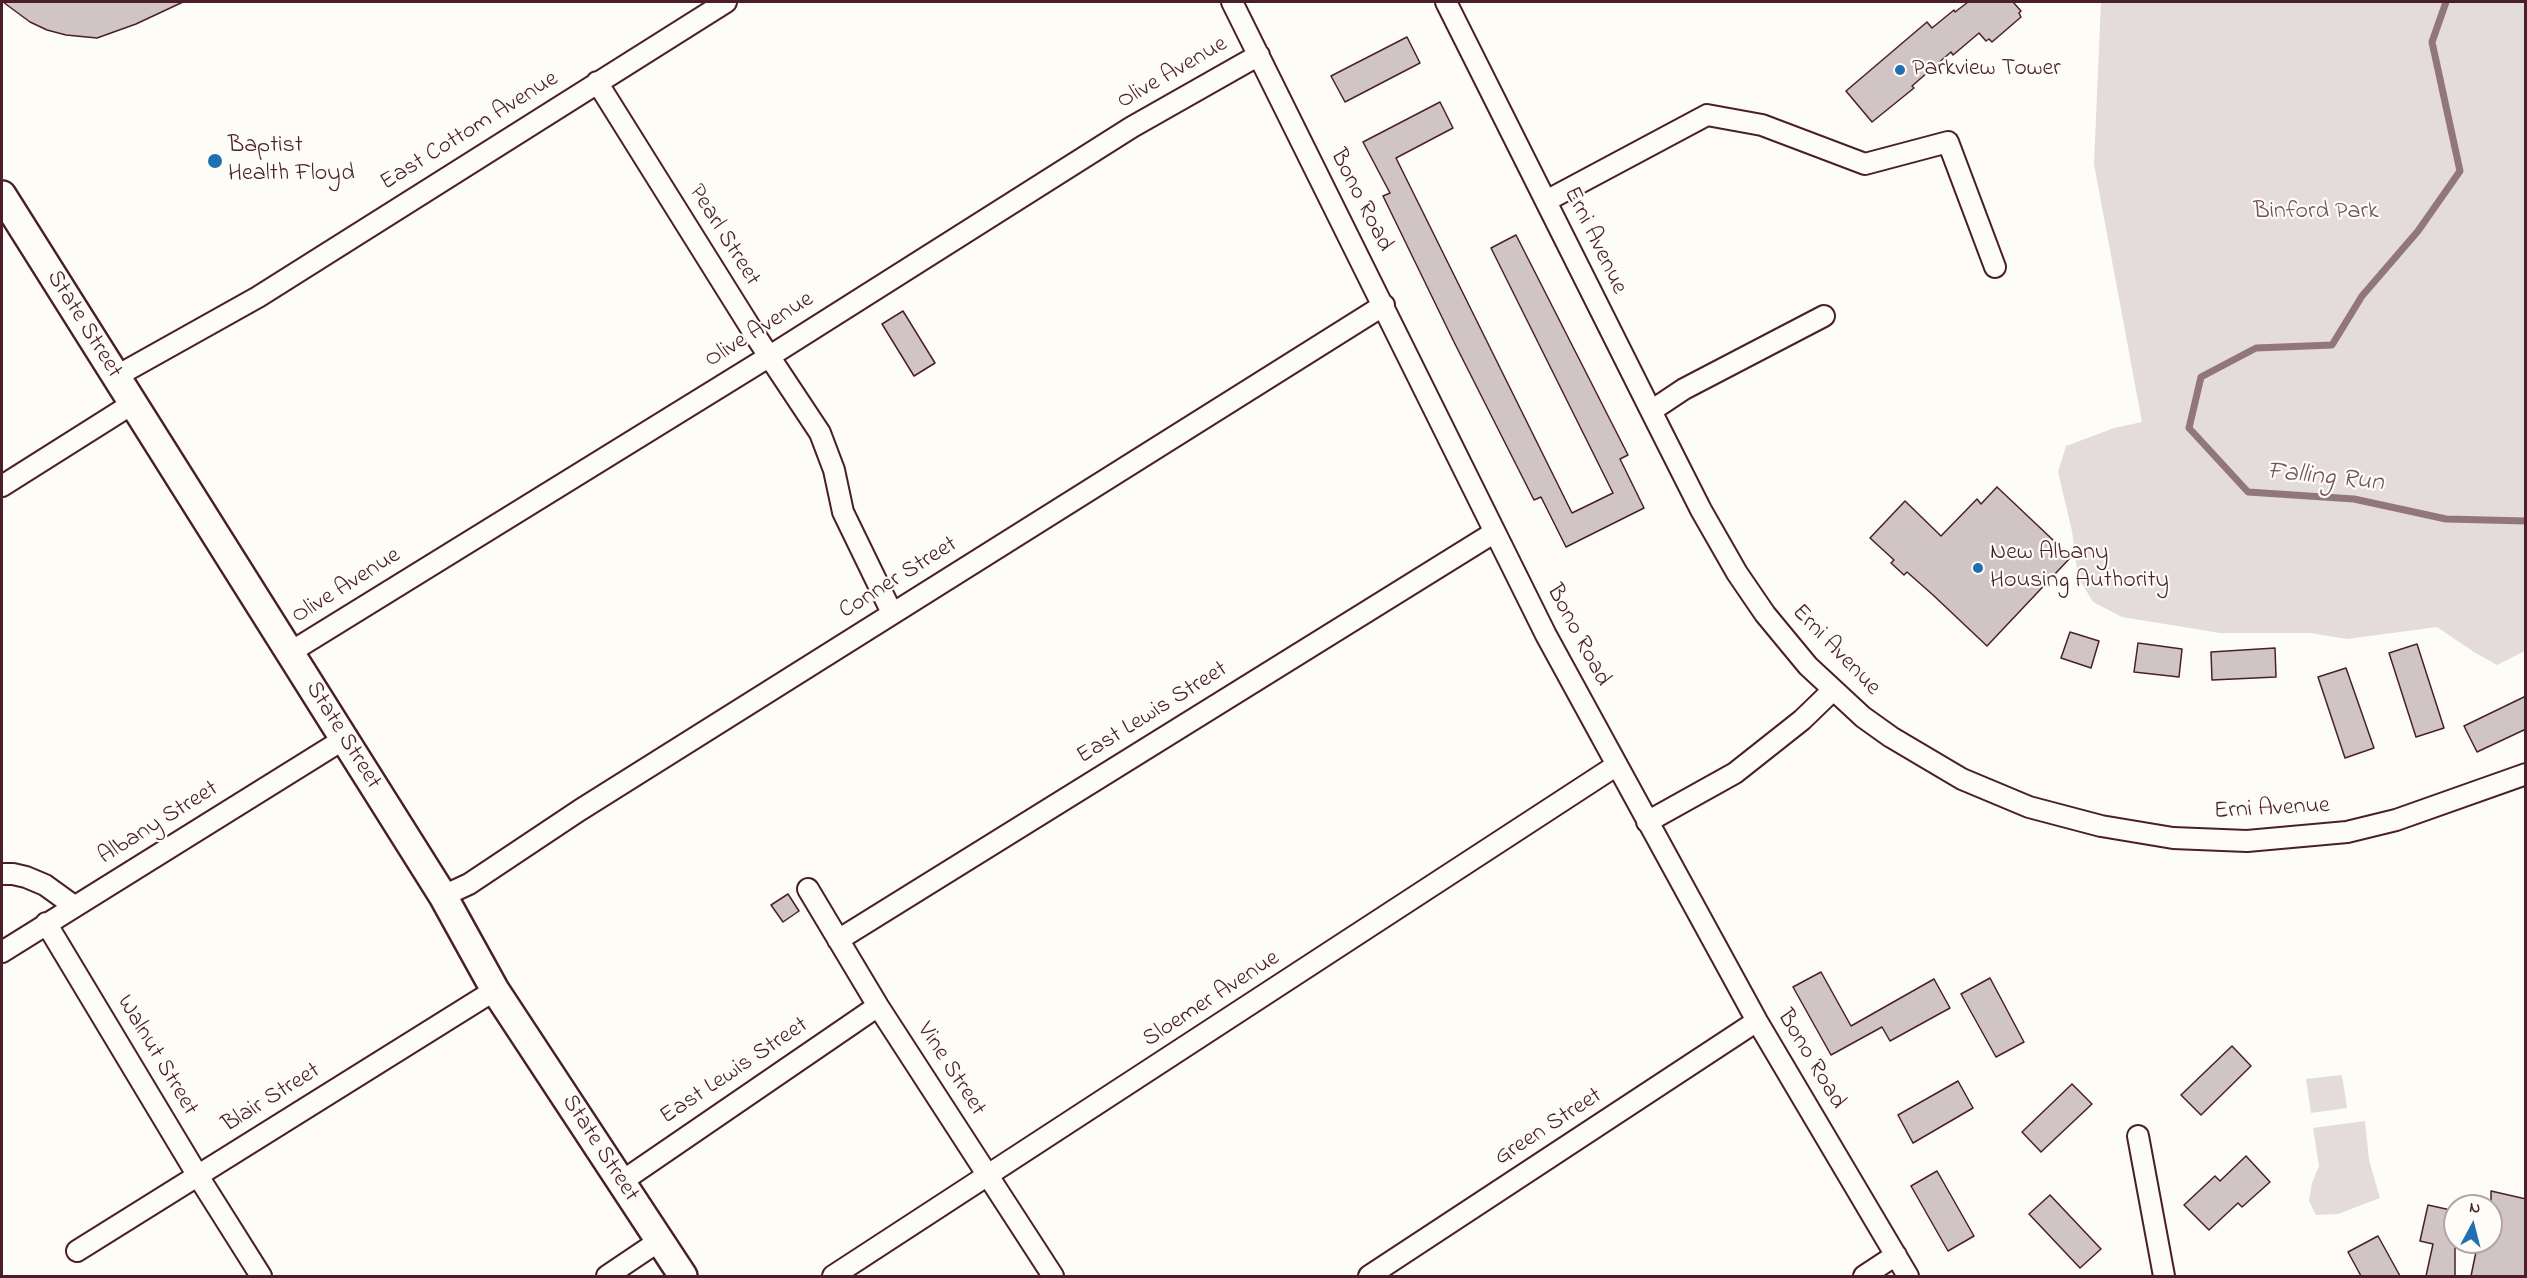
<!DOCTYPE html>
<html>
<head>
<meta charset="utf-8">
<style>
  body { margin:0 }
  #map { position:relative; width:2527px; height:1278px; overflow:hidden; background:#fdfcf7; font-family:"Indie Flower",sans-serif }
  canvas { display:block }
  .frame { position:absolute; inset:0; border:3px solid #4a1f2b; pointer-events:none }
  .north { position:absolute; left:2443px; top:1194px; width:60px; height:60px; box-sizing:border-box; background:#fdfcf7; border:2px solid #b5a4a5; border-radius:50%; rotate:7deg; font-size:16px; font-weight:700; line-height:24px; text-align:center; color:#4a1f2b }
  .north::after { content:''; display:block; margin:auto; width:21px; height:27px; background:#1f6fb2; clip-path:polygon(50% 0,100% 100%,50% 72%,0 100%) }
</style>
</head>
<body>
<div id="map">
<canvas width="2527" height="1278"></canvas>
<div class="frame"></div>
<div class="north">N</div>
</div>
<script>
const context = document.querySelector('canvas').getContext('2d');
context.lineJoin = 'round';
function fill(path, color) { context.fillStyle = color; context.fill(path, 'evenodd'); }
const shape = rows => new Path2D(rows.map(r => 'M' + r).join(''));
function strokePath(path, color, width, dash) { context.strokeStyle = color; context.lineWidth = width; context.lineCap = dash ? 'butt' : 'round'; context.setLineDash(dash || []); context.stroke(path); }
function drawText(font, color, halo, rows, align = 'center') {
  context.font = font + ' "Indie Flower",sans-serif'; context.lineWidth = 4.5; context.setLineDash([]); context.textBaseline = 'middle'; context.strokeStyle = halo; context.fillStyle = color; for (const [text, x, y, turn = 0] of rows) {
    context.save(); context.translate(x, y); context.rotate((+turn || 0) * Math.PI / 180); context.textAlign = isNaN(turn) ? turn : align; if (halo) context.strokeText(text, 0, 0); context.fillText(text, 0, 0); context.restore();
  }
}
fill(shape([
  [2101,2,2525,2,2525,651,2497,665,2474,652,2437,627,2347,639,2310,633,2220,633,2122,617,2093,602,2078,577,2072,531,2058,472,2066,446,2114,428,2142,422,2094,164],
  [2342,1075,2347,1108,2311,1113,2306,1079],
  [2365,1121,2369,1160,2380,1198,2338,1214,2316,1215,2309,1201,2312,1183,2319,1166,2313,1128]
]), '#e3dcda');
strokePath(shape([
  [2446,2,2432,42,2460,171,2418,231,2362,296,2332,345,2256,348,2201,377,2189,428,2248,492,2354,499,2446,519,2526,521]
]), '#91777b', 7);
const building = shape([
  [3,2,183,2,136,24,97,38,66,35,47,30,30,22,3,2],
  [1968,2,2013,2,2021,11,2019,13,2021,17,1992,42,1989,39,1986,41,1979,33,1953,55,1951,52,1912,86,1914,88,1872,122,1846,91,1927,22,1932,28,1954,10,1955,12,1968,2],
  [1407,37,1420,63,1345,102,1331,76,1407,37],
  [1440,102,1453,128,1396,158,1572,513,1613,493,1491,248,1516,235,1628,455,1620,459,1644,508,1566,547,1541,497,1534,500,1454,342,1383,196,1390,193,1363,142,1440,102],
  [903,311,935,363,914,376,882,324,903,311],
  [1997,487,2071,557,1987,646,1933,595,1907,572,1904,575,1891,563,1894,560,1870,538,1905,501,1941,536,1977,499,1981,504,1997,487],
  [2070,632,2099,641,2091,668,2061,658,2070,632],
  [2138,643,2182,649,2179,677,2134,672,2138,643],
  [2417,644,2444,728,2416,737,2389,653,2417,644],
  [2275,648,2276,677,2212,680,2211,652,2275,648],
  [2346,668,2374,748,2345,758,2318,677,2346,668],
  [2526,696,2526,729,2477,752,2464,726,2526,696],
  [788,894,799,911,783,922,771,905,788,894],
  [1821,972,1851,1026,1934,979,1950,1008,1890,1041,1882,1027,1831,1055,1793,987,1821,972],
  [1990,978,2024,1042,1996,1057,1961,994,1990,978],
  [2232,1046,2251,1066,2201,1115,2181,1095,2232,1046],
  [1958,1081,1973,1108,1913,1143,1898,1115,1958,1081],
  [2072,1084,2092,1104,2041,1152,2022,1132,2072,1084],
  [2246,1156,2270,1182,2242,1207,2238,1203,2209,1230,2184,1205,2215,1176,2220,1181,2246,1156],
  [1937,1171,1974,1236,1948,1251,1911,1186,1937,1171],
  [2491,1191,2526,1199,2526,1276,2471,1276,2478,1242,2491,1242,2491,1191],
  [2050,1195,2101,1249,2080,1268,2029,1214,2050,1195],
  [2428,1205,2455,1211,2455,1276,2426,1276,2433,1244,2420,1241,2428,1205],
  [2378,1236,2400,1276,2361,1276,2348,1252,2378,1236]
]);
fill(building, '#d0c5c4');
strokePath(building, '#4a1f2b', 1.5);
const street = shape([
  [1232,2,1546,635,1757,1021,1908,1276],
  [1446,2,1651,411,1701,510,1737,573,1765,614,1808,666,1863,717,1891,737,1962,779,2029,807,2101,826,2173,838,2247,841,2347,832,2396,820,2526,774],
  [597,82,757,338,820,433,834,470,843,512,892,613],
  [1546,201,1707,115,1762,125,1865,164,1948,142,1995,267],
  [115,377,258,297,726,2],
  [1651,411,1684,389,1824,316],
  [2,486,132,404],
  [289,653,770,356,1132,127,1259,55],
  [1647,822,1735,773,1802,720,1833,690],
  [2,874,13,874,26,877,45,885,74,906],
  [808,889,878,1006,1053,1276],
  [443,896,469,884,580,810,1384,305],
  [46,923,198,1176,261,1276],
  [838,940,1495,532],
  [2,952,344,739],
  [2138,1136,2164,1276],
  [621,1182,878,1006],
  [77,1251,495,990],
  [607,1276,659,1241],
  [833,1276,1617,765],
  [1369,1276,1757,1021],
  [1864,1276,1896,1255]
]);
const secondary = shape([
  [2,195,443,896,495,990,683,1276]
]);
strokePath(street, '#4a1f2b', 24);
strokePath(secondary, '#4a1f2b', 32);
strokePath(street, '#fdfcf7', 20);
strokePath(secondary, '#fdfcf7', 27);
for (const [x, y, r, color] of [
  [1900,70,6,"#1f6fb2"],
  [215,161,8,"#1f6fb2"],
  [1978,568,6,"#1f6fb2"]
]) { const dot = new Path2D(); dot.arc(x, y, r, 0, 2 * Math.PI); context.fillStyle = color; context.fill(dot); strokePath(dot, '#fdfcf7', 2); }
drawText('24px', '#4a1f2b', '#fdfcf7', [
  ["Parkview Tower",1912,70],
  ["Baptist",228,147],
  ["Health Floyd",228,175],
  ["New Albany",1990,554],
  ["Housing Authority",1990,582]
], 'left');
drawText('24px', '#4a1f2b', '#fdfcf7', [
  ["Olive Avenue",1173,74,-30],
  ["East Cottom Avenue",470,132,-32],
  ["Bono Road",1360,201,63],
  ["Pearl Street",723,236,58],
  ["Erni Avenue",1594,241,64],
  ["State Street",83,325,58],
  ["Olive Avenue",760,331,-32],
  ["Conner Street",899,579,-32],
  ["Olive Avenue",347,587,-32],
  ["Bono Road",1577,636,62],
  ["Erni Avenue",1835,651,46],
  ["East Lewis Street",1153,714,-32],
  ["State Street",342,736,58],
  ["Erni Avenue",2272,810,-3],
  ["Albany Street",159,824,-32],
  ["Sloemer Avenue",1212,1000,-33],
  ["Walnut Street",156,1056,59],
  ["Bono Road",1810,1060,59],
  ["Vine Street",950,1070,57],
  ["East Lewis Street",735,1072,-34],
  ["Blair Street",272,1099,-32],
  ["Green Street",1549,1128,-33],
  ["State Street",599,1149,57]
]);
drawText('24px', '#704e57', '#fdfcf7', [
  ["Binford Park",2316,213]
]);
drawText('italic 26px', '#73525a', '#fdfcf7', [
  ["Falling Run",2325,479,6]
]);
</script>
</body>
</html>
